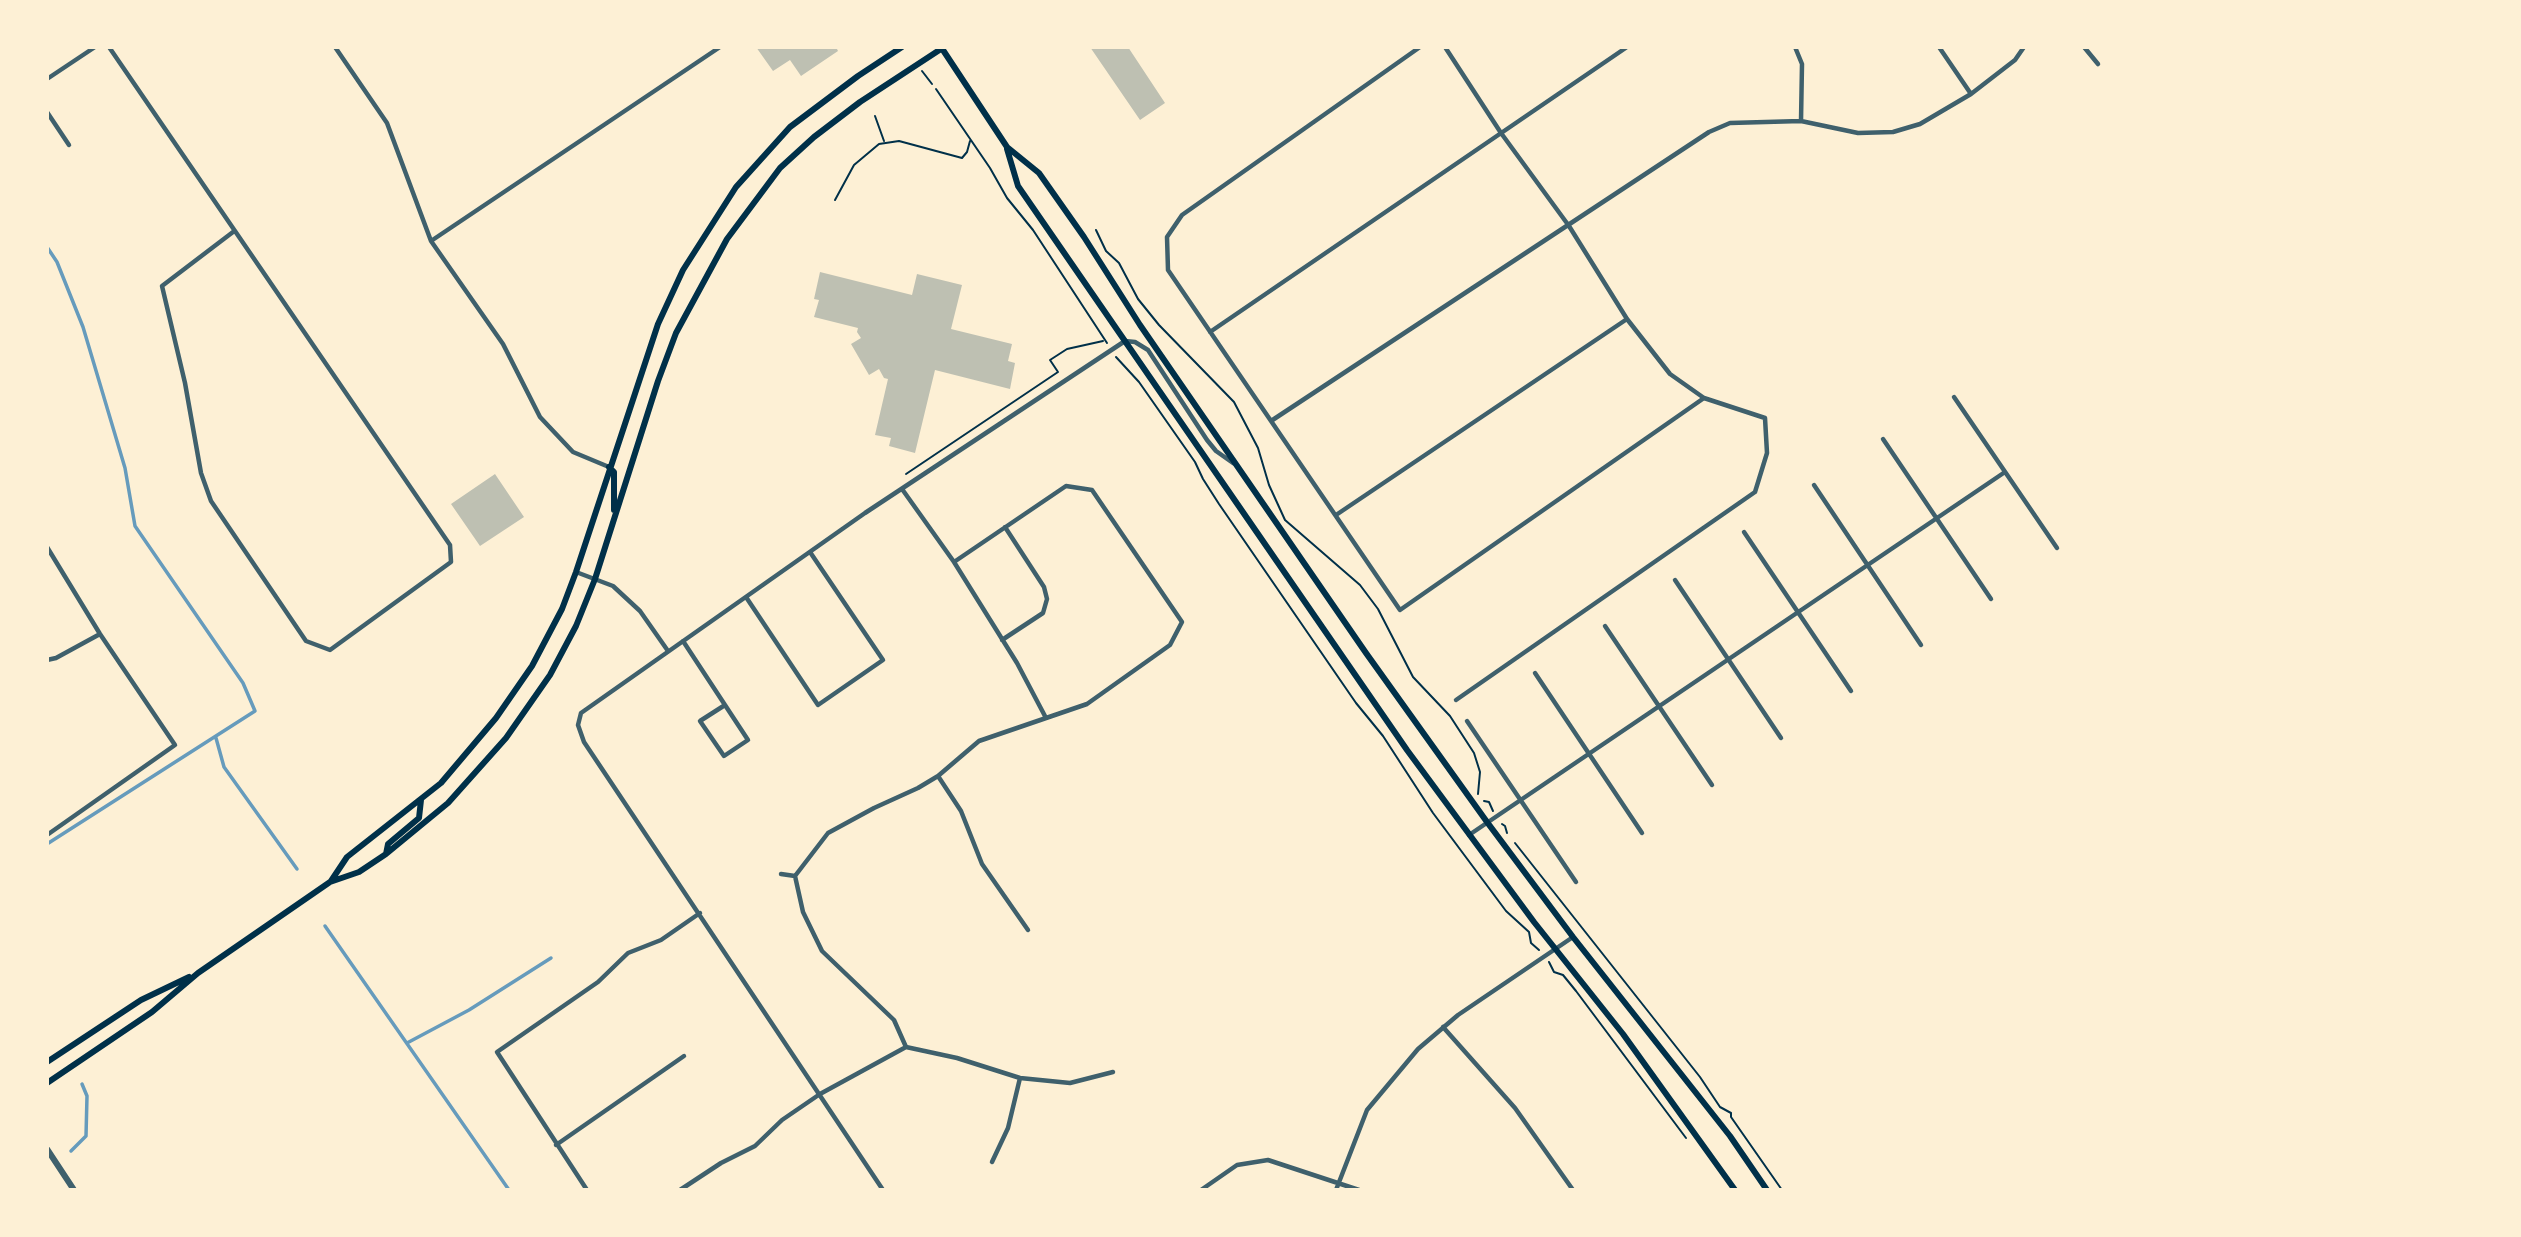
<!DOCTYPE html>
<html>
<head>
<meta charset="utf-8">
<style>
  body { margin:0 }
  #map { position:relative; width:2521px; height:1237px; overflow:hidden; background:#fdf0d5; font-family:Montserrat,sans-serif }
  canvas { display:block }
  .frame { position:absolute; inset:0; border:49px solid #fdf0d5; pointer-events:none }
</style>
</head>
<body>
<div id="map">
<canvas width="2521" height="1237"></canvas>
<div class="frame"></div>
</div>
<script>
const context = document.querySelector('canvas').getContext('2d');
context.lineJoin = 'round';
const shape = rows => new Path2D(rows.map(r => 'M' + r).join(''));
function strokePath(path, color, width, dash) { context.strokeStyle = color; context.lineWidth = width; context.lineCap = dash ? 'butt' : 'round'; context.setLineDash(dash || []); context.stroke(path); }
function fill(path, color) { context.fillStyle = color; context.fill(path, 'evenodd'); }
strokePath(shape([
  [47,247,57,262,83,327,125,468,135,526,243,683,255,711,47,844],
  [216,738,224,767,297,869],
  [325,926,509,1190],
  [407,1043,469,1010,551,958],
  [71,1151,86,1136,87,1096,82,1084]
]), '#669bbc', 3.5);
fill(shape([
  [756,47,836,47,838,51,801,76,790,60,773,71],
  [1090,47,1128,47,1165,103,1140,120],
  [820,272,912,295,917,274,962,285,951,329,1012,344,1008,361,1015,363,1010,389,935,370,915,453,889,446,891,438,875,435,888,379,884,378,879,369,869,375,851,344,861,338,857,332,858,328,814,317,819,300,814,299],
  [495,474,524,517,480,546,451,504]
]), '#bec0b2');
strokePath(shape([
  [922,71,932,84],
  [936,89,990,168,1007,198,1033,230,1107,343],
  [875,116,884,141],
  [835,200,854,165,879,144,899,141,962,158,967,152,970,141],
  [1096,230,1106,251,1119,263,1138,299,1159,325,1234,402,1258,448,1269,485,1285,520,1360,585,1378,609,1413,677,1450,716,1474,753,1480,772,1478,794],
  [1116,357,1139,382,1195,462,1203,479,1219,504,1356,703,1383,736,1433,813,1506,911,1529,932,1531,943,1539,950],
  [906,474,1058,372,1050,360,1067,349,1103,341],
  [1484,801,1489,802,1493,811],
  [1502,824,1505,826,1507,833],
  [1515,843,1700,1077,1720,1107,1731,1113,1731,1117,1782,1190],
  [1549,962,1554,972,1563,975,1576,991,1686,1138]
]), '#003049', 2);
strokePath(shape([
  [109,47,450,545,451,562,330,650,306,641,211,501,201,473,185,383,162,286,233,232],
  [335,47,387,123,431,241,503,344,540,417,573,452,609,467],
  [1420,47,1182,215,1167,237,1168,270,1400,610,1704,398],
  [1445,47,1501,133,1569,226,1627,319,1670,374,1704,398,1765,418,1767,453,1755,492,1456,700],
  [1795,47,1802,64,1801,121],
  [1939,47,1971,94],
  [2084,47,2098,64],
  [47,79,95,47],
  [47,112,69,145],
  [431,241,720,47],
  [1210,332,1627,47],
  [1954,397,2057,548],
  [1271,421,1709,132,1730,123,1801,121,1858,133,1893,132,1920,124,1971,94,2015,60,2024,47],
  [1883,439,1991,599],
  [1814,485,1921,645],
  [902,489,954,562,1017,663,1046,718],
  [1336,515,1627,319],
  [1744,532,1851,691],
  [47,547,100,634,175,745,47,835],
  [576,572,613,586,640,611,668,651],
  [1675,580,1781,738],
  [746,597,818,705,883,660,810,552],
  [1605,626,1712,785],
  [1002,640,1043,613,1047,599,1044,587,1005,527],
  [683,641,725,705,748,740,724,756,700,721,725,705],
  [47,660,56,658,100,634],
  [1535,673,1642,833],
  [1467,721,1576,882],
  [938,776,961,811,982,864,1028,930],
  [1469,835,2005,472],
  [781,874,795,876],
  [1443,1027,1515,1108,1573,1190],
  [906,1047,894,1020,822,951,803,912,795,876,828,833,874,808,918,788,938,776,979,741,1087,704,1170,645,1182,622,1092,490,1066,486,954,562],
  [556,1145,684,1056],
  [992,1162,1008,1128,1020,1078],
  [587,1190,497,1052,598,982,628,953,661,940,700,913],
  [680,1190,721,1163,755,1146,782,1120,820,1094,906,1047,957,1058,1020,1078,1070,1083,1113,1072],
  [883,1190,584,742,578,725,581,713,865,513,1125,341,1135,342,1148,350,1207,440,1216,451,1233,463],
  [1201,1190,1237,1165,1268,1160,1359,1190],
  [1336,1190,1367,1110,1418,1049,1458,1015,1573,937]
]), '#3f606c', 4.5);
strokePath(shape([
  [47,1149,74,1190]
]), '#3f606c', 6);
strokePath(shape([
  [941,47,1007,147,1039,173,1084,237,1140,325,1366,653,1487,822,1573,937,1730,1136,1767,1190],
  [1007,149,1018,186,1407,750,1534,922,1623,1034,1735,1190],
  [609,467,614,472,614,510],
  [386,854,388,844,419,818,421,800],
  [331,881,347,857,441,783,496,718,532,666,562,609,576,572,658,324,683,270,736,187,790,127,858,76,902,47],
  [47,1062,141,1000,189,977],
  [47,1083,152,1012,198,973,330,882,359,872,386,854,448,803,506,738,550,675,576,626,595,579,658,381,676,333,727,239,780,168,814,137,860,102,944,47]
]), '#003049', 6);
</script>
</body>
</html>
